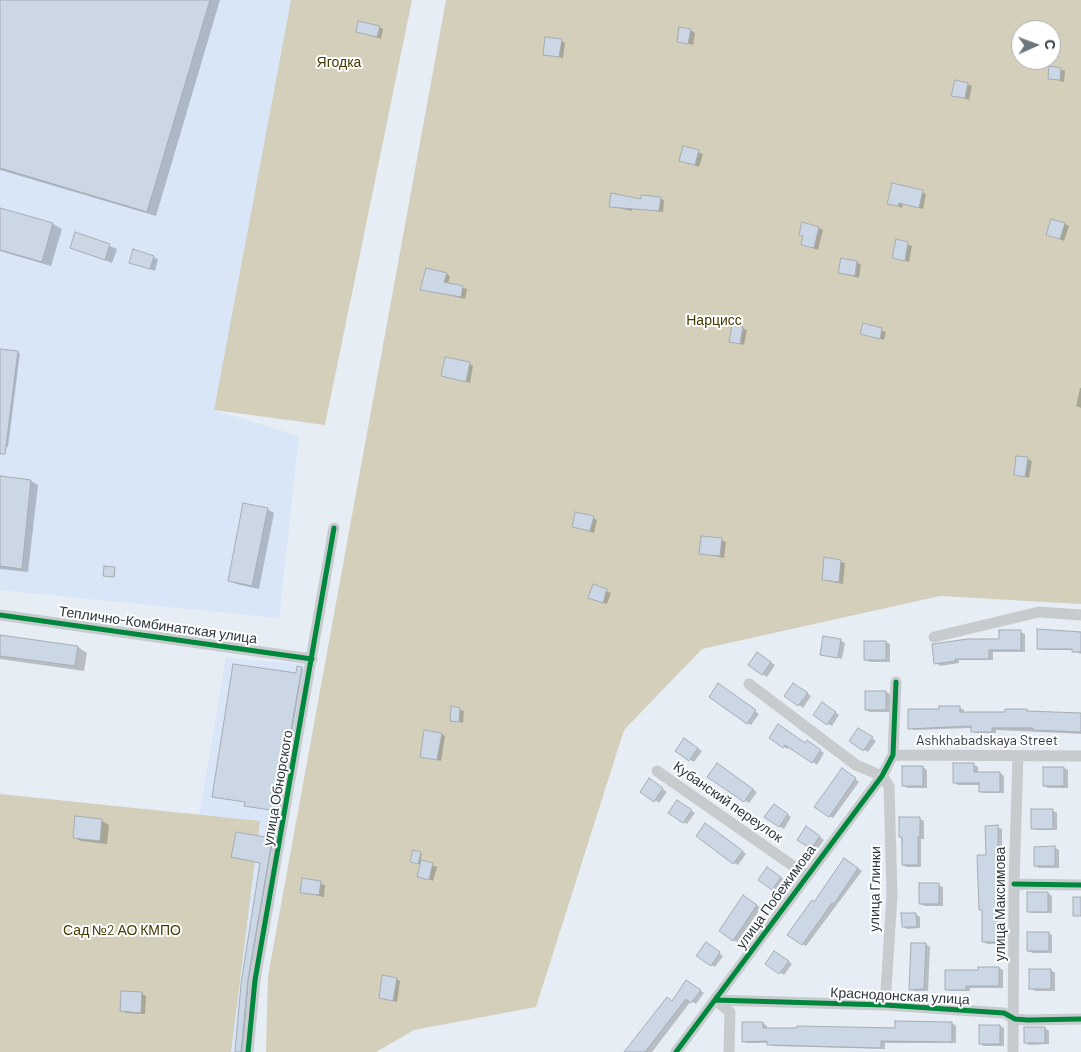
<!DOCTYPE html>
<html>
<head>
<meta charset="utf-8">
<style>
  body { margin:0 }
  #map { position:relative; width:1081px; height:1052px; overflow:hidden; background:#e6edf4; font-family:Barlow,sans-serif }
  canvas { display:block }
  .north { position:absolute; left:1011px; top:20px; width:50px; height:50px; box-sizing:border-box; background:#fff; border:1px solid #abaeb2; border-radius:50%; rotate:88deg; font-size:14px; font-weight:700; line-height:20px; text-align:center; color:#2d353e }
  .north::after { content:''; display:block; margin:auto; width:18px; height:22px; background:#6e757e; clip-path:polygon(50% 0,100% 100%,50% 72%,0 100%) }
</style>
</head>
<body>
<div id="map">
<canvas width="1081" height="1052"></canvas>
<div class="north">С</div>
</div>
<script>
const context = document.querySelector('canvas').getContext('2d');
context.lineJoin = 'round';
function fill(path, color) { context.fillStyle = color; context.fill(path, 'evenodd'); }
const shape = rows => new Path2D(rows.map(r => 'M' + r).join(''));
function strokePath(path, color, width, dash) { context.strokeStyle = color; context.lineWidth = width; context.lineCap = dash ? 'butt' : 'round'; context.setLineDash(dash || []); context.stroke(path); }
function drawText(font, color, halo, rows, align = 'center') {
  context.font = font + ' Barlow,sans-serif'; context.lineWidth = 4; context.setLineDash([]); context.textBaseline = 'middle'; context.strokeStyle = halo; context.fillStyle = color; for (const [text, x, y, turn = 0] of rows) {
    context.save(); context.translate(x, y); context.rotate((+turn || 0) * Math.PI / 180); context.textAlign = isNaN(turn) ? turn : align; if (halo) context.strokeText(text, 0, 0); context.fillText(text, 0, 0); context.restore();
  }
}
fill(shape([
  [0,0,291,0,214,410,299,436,279,618,0,590],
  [226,658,309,664,245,1052,231,1052,260,822,199,815]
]), '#d8e6f7');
fill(shape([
  [291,0,412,0,325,425,214,410],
  [446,0,1081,0,1081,604,940,596,702,649,624,730,536,1007,414,1030,376,1052,266,1052,268,976],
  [1021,30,1051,30,1051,60,1021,60],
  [0,794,260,821,231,1052,0,1052]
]), '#d3cfba');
fill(shape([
  [0,0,220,0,156,216,0,170],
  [379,27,383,29,381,39,357,31],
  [690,30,695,33,693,45,678,41],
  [561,40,565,43,563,58,544,54],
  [1060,69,1065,71,1064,82,1049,78],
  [967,84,972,86,969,100,953,95],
  [684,147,703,154,699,167,680,160],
  [922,192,926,194,923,209,903,204,902,208,888,203],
  [660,198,664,201,663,212,632,208,632,211,610,206],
  [0,209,53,224,62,229,51,266,0,251],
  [1065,224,1069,226,1064,241,1048,234],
  [819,228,823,230,818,250,802,244],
  [76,233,117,249,112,263,71,247],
  [897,241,912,246,909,262,894,258],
  [134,251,158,259,155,271,135,264],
  [842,259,861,264,859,278,840,273],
  [446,274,450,276,448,284,467,289,465,299,422,289],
  [864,325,886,332,884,340,861,333],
  [742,328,747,330,744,345,731,341],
  [0,350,20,353,8,447,0,446],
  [469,364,473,366,470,383,443,376],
  [1080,388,1081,388,1081,408,1076,406],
  [1027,459,1032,461,1029,478,1015,474],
  [0,478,31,481,38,485,28,572,0,569],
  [267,509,274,513,259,589,236,584,229,580],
  [593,518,597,520,594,533,573,526],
  [721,540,726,542,724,558,700,553],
  [826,559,845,563,843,584,823,580],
  [115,568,115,577,105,575],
  [593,586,611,593,607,604,594,600],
  [1038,630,1081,634,1081,654,1073,650,1043,650,1038,648],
  [1020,632,1025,634,1025,652,993,652,993,660,959,660,959,663,940,666,936,663],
  [0,637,78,647,87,653,84,671,0,659],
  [840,640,845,643,842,659,822,654],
  [886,642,890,644,890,662,870,662,866,660],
  [762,656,775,665,767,677,750,665],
  [302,668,303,669,249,981,243,1052,236,1052,262,863,233,857,266,839,297,675],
  [798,687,811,696,803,708,786,696],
  [722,688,759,714,751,725,747,723],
  [886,692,890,694,890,712,870,712,866,710],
  [826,706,839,715,832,726,828,724],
  [452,708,464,711,463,723,451,720],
  [960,708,964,710,964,713,1007,713,1027,710,1030,712,1081,714,1081,734,996,730,996,733,976,733,972,731,972,728,914,730,910,728,910,710],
  [782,728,805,744,811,744,824,753,817,765,790,746,788,749,784,747],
  [863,732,876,741,868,752,864,750],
  [441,734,445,736,441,761,421,756],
  [689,742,702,751,694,762,677,751],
  [974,765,978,767,978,773,1000,773,1004,776,1004,793,984,793,980,791,980,785,958,785,954,782],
  [721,767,757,792,749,803,709,776],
  [923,767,927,770,927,788,907,788,903,785],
  [1064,768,1068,770,1068,788,1048,788,1044,786],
  [846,772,859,782,833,818,829,816],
  [653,782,667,792,659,803,655,800],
  [682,804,695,813,687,824,683,822],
  [778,808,791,817,784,829,779,826],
  [1052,810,1057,813,1057,830,1037,830,1032,828],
  [76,818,102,821,109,825,107,844,81,841,74,837],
  [900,819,920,819,924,821,924,839,921,839,921,867,907,867,903,865],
  [710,827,746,854,738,865,734,863],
  [997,827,1002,829,1002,892,1005,894,1007,944,987,944,983,941,983,911,981,909,987,856],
  [811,830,824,840,816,851,799,839],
  [1055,848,1059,850,1059,868,1039,868,1035,865],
  [414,851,422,854,420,861,437,867,433,881,419,876,422,865,413,862],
  [849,862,862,871,806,946,802,944,815,903],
  [772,871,785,880,777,892,760,880],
  [303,880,325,885,324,897,301,892],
  [938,885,943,887,943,906,925,906,921,904],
  [1048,893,1052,896,1052,913,1032,913,1028,911],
  [747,899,761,908,737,942,733,940],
  [916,914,920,917,920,928,907,929,903,926],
  [1048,933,1052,935,1052,953,1033,953,1028,951],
  [926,944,930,947,928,991,915,991,910,989],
  [710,946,723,956,715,967,711,965],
  [779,955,792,964,784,975,767,964],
  [979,968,999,968,1003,970,1003,988,970,988,970,991,950,991,946,989,979,971],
  [1051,970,1055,973,1055,991,1035,991,1031,988],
  [396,979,400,981,397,1002,380,998],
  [691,984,704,993,696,1004,691,1001,652,1052,626,1052],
  [142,994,146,996,145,1014,126,1013,122,1011],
  [763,1023,767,1026,767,1029,896,1029,952,1023,956,1026,956,1043,885,1043,885,1049,773,1046,769,1043,747,1043,743,1041],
  [1000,1026,1004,1028,1004,1046,984,1046,980,1044],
  [1045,1028,1049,1031,1049,1044,1029,1045,1025,1042]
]), '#0003');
const building = shape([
  [0,0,210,0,147,212,0,168,0,0],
  [358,21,380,26,377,37,356,32,358,21],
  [679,27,691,29,688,44,677,42,679,27],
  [545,37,562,39,559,57,543,55,545,37],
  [1049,66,1061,68,1060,80,1048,79,1049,66],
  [955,80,968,83,965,98,951,96,955,80],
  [683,146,699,150,695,165,679,161,683,146],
  [892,183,923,190,919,208,899,203,898,206,887,204,892,183],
  [611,193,641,199,641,195,661,197,659,211,609,207,611,193],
  [0,208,53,223,42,262,0,250,0,208],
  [1051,219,1065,223,1060,239,1046,235,1051,219],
  [802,222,819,227,814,248,801,245,803,236,799,235,802,222],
  [75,232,110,244,105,260,70,248,75,232],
  [896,239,908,242,905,261,892,258,896,239],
  [133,249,154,256,150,269,129,263,133,249],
  [841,258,857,261,855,276,838,273,841,258],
  [426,268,447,273,444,282,463,286,461,297,420,290,426,268],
  [863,323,882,328,880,339,860,334,863,323],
  [732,325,743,327,740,344,729,342,732,325],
  [0,349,18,351,5,454,0,454,0,349],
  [445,357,470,362,466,382,441,376,445,357],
  [1016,456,1028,457,1025,477,1014,475,1016,456],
  [0,476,31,480,22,569,0,566,0,476],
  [243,503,268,508,252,586,228,581,243,503],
  [575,512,594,516,590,531,572,527,575,512],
  [701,536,722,538,720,556,699,554,701,536],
  [824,557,841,560,839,582,822,580,824,557],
  [104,566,115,567,114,577,103,576,104,566],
  [593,584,607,589,603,603,588,598,593,584],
  [1037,629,1081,632,1081,652,1072,652,1072,649,1037,649,1037,629],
  [999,630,1021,630,1021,650,989,650,989,659,955,659,956,661,934,664,932,644,968,639,999,639,999,630],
  [0,635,78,646,75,666,0,656,0,635],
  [823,636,841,639,838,658,820,655,823,636],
  [864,641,886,641,886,660,864,660,864,641],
  [757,652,771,662,762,675,748,665,757,652],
  [233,664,296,673,297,666,302,667,248,979,241,1052,235,1052,241,984,260,863,231,857,236,832,265,837,270,810,244,806,245,802,212,797,233,664],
  [718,683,756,710,747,724,709,697,718,683],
  [793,683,808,693,798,706,784,696,793,683],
  [865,691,886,691,886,710,865,710,865,691],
  [822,702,836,712,827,725,813,715,822,702],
  [451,706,460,708,459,722,450,721,451,706],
  [939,706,960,706,960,712,1005,712,1005,709,1027,709,1027,711,1081,713,1081,732,1033,730,1033,728,992,728,992,732,971,732,971,726,908,729,908,709,939,709,939,706],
  [778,724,805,743,807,740,821,750,812,763,785,745,783,748,769,738,778,724],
  [858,728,873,737,863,751,849,741,858,728],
  [424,730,442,733,437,760,420,757,424,730],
  [684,738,698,748,689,761,675,751,684,738],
  [717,763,753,789,744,802,707,777,717,763],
  [953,763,974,763,974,772,1000,772,1000,792,979,792,979,783,953,783,953,763],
  [902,766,923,766,923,786,902,786,902,766],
  [1043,767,1064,767,1064,786,1043,786,1043,767],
  [842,768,856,778,829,817,814,807,842,768],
  [649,778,663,788,654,802,640,792,649,778],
  [677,800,692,810,683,823,668,813,677,800],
  [774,804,788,814,779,827,764,817,774,804],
  [1031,809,1053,809,1053,829,1031,829,1031,809],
  [75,816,102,819,100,841,73,838,75,816],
  [899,817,920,817,920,837,918,837,918,865,902,865,902,837,899,837,899,817],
  [705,823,743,851,733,864,696,836,705,823],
  [998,825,998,890,1001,890,1003,942,982,942,982,910,979,910,977,855,986,855,985,826,998,825],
  [806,826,820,836,811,849,797,840,806,826],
  [1055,846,1055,866,1034,866,1034,847,1055,846],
  [413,850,421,852,418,864,410,862,413,850],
  [844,858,858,868,834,904,832,903,802,945,787,935,812,900,814,902,844,858],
  [421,860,433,863,429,880,417,877,421,860],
  [767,867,781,877,772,890,758,880,767,867],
  [302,878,321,881,319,895,300,893,302,878],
  [919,883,939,883,939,904,919,904,919,883],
  [1027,892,1048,892,1048,912,1027,912,1027,892],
  [743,895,757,905,733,941,719,931,743,895],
  [1073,897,1081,897,1081,916,1073,916,1073,897],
  [901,913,916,913,917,927,902,927,901,913],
  [1027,932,1049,932,1049,951,1027,951,1027,932],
  [706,942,720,952,711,966,696,956,706,942],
  [911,943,926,943,924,989,909,990,911,943],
  [774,951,789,961,779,974,765,964,774,951],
  [978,967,999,967,999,986,966,986,966,990,945,990,945,970,978,970,978,967],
  [1029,969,1051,969,1051,989,1029,989,1029,969],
  [382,975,397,978,393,1001,379,998,382,975],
  [686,980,701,990,691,1003,686,999,645,1052,624,1052,667,997,672,1001,686,980],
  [121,991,142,992,141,1013,120,1011,121,991],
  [895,1021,952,1022,952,1042,881,1041,881,1048,767,1045,767,1041,742,1042,742,1022,763,1022,763,1028,797,1028,797,1026,895,1028,895,1021],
  [979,1025,1000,1025,1000,1044,979,1044,979,1025],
  [1024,1027,1045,1027,1045,1043,1024,1043,1024,1027]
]);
fill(building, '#cbd7e4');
strokePath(building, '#a6adb4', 1);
strokePath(shape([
  [0,615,312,659],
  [934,637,1039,612,1081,615],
  [749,684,856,765,882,776,889,786,892,896,885,1005],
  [893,755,1081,756],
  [657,771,806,875],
  [1014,884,1081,885],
  [715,1000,885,1005,1004,1013,1015,1019,1028,1020,1081,1019],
  [715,1000,730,1012,729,1052],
  [248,1052,255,980,334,528],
  [676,1052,882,776,893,755,896,682],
  [1013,1052,1014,884,1018,756]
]), '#c8cbce', 11);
strokePath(shape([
  [0,615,312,659],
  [1014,884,1081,885],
  [715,1000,885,1005,1004,1013,1015,1019,1028,1020,1081,1019],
  [248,1052,255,980,334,528],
  [676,1052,882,776,893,755,896,682]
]), '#00873e', 5);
drawText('14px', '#453800', '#fff', [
  ["Ягодка",339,62],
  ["Нарцисс",714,320],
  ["Сад №2 АО КМПО",122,930]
]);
drawText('14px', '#2d353e', '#fff', [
  ["Теплично-Комбинатская улица",158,625,8],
  ["Ashkhabadskaya Street",987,740],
  ["улица Обнорского",278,788,-80],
  ["Кубанский переулок",728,802,35],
  ["улица Глинки",875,889,-89],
  ["улица Побежимова",776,897,-54],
  ["улица Максимова",1000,904,-90],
  ["Краснодонская улица",900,996,3]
]);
</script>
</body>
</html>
